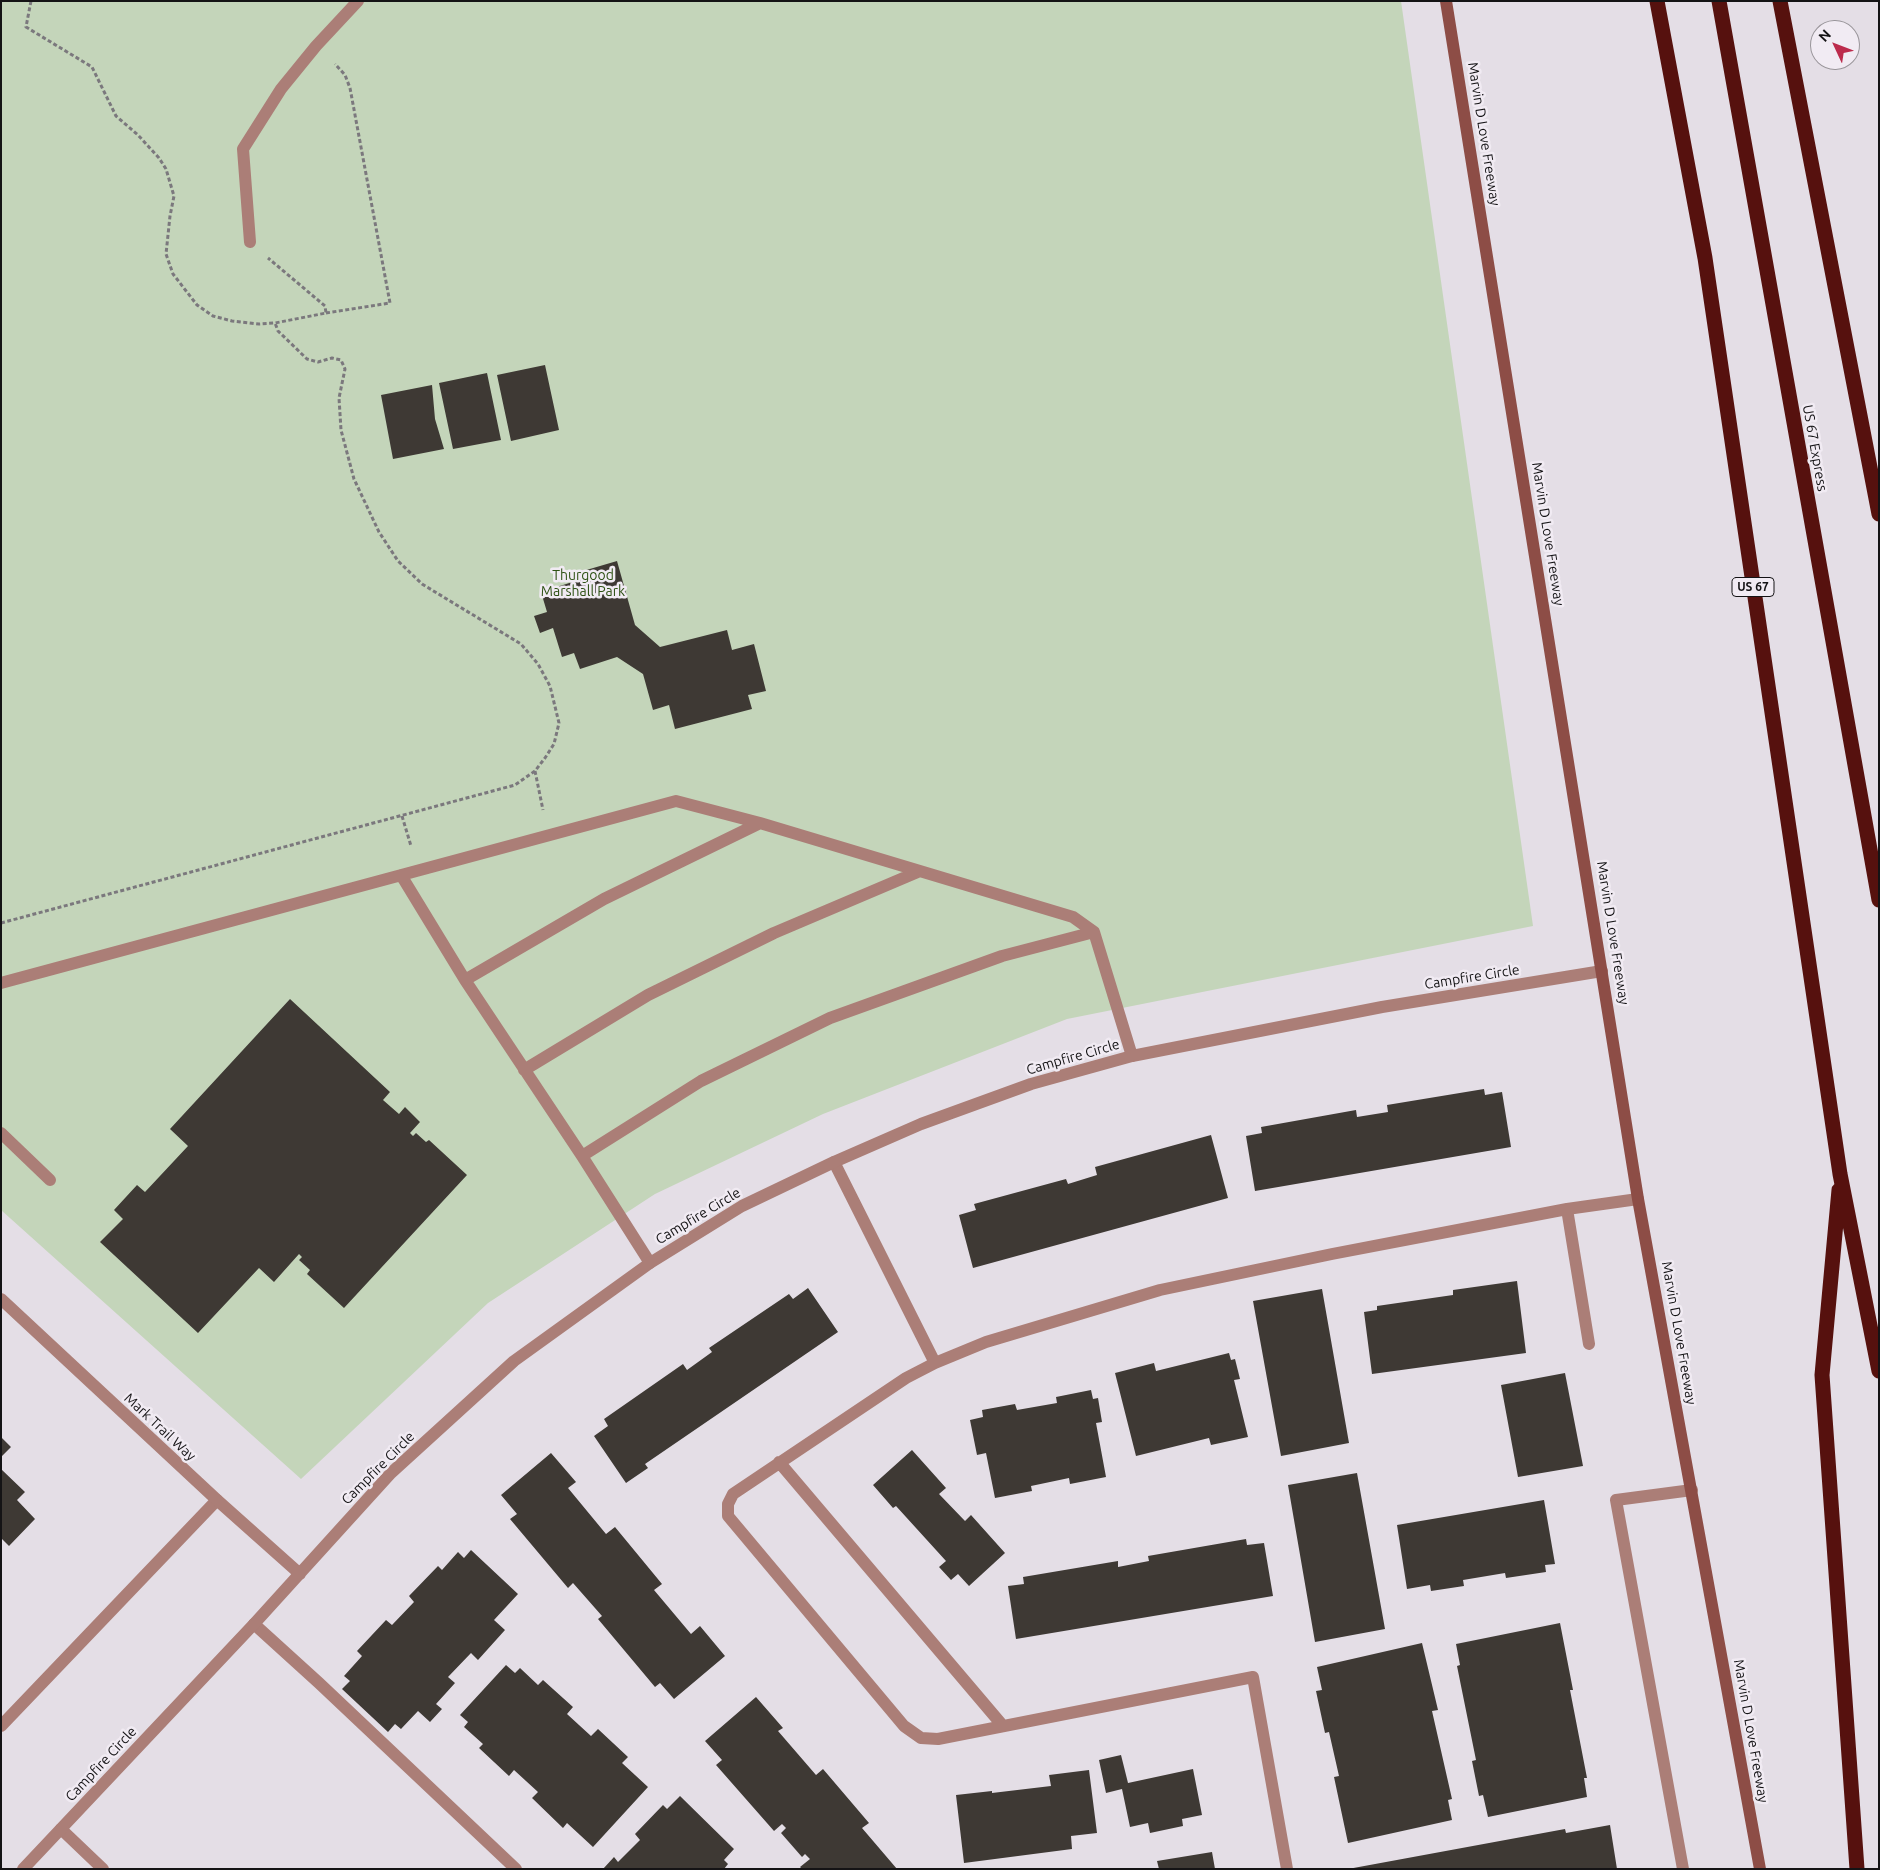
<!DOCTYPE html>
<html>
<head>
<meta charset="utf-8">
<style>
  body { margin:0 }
  #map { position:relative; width:1880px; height:1870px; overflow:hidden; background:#e4dee6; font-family:Ubuntu,sans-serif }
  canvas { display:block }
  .frame { position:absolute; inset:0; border:2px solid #141315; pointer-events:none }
  .north { position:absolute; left:1810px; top:20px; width:50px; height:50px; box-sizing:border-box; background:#f1ebf3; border:1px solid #99959a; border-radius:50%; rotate:313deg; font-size:14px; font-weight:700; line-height:20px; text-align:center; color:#141315 }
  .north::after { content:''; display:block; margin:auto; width:18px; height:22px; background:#bc2b4c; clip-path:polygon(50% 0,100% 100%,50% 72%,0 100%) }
</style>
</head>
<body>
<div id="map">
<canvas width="1880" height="1870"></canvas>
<div class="frame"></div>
<div class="north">N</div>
</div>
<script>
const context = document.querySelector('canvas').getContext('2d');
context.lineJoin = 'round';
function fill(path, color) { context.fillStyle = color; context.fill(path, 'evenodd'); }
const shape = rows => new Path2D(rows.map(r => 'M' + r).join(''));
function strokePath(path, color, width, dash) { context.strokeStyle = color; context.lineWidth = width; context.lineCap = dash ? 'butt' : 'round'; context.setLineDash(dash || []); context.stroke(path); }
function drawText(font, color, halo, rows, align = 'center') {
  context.font = font + ' Ubuntu,sans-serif'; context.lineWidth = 5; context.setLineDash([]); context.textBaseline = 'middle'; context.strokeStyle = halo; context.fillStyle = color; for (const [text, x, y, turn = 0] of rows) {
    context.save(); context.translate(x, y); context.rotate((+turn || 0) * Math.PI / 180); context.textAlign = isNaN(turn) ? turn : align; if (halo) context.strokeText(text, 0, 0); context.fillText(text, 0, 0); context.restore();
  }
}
fill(shape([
  [1,1,1401,1,1533,926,1067,1019,823,1114,655,1194,488,1303,301,1479,1,1210]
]), '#c4d5ba');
fill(shape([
  [545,365,559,430,511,441,497,375],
  [487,373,501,440,453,449,439,383],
  [432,385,435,419,444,449,393,459,381,395],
  [617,561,635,625,660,647,727,630,732,650,754,644,766,691,748,695,752,709,675,729,669,705,653,710,643,674,617,657,580,669,574,653,562,657,553,628,540,633,534,616,547,612,541,592,585,578,583,571],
  [290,999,390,1092,383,1100,399,1114,405,1107,420,1122,410,1133,413,1136,416,1133,426,1142,429,1140,467,1175,344,1308,307,1274,310,1270,299,1260,302,1257,299,1254,274,1282,259,1268,198,1333,100,1242,123,1219,114,1210,137,1185,145,1192,188,1146,170,1129],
  [1484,1089,1485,1095,1502,1092,1511,1147,1255,1191,1246,1136,1262,1133,1261,1127,1356,1110,1357,1117,1388,1112,1387,1105],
  [1211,1135,1228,1198,973,1268,959,1215,976,1210,974,1204,1066,1179,1068,1184,1097,1175,1095,1167],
  [1517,1281,1526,1353,1372,1374,1364,1312,1377,1310,1377,1306,1453,1295,1453,1290],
  [808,1288,838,1332,645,1464,648,1468,626,1483,594,1436,608,1426,604,1419,683,1364,687,1370,712,1352,709,1348,789,1294,793,1299],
  [1322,1289,1349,1443,1281,1456,1253,1301],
  [1229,1353,1231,1360,1235,1359,1240,1379,1234,1380,1248,1437,1211,1445,1209,1438,1136,1456,1115,1373,1154,1363,1156,1371],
  [1565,1373,1583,1466,1518,1477,1501,1385],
  [1091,1390,1093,1399,1098,1398,1102,1422,1096,1423,1106,1477,1070,1484,1069,1478,1031,1486,1032,1491,995,1498,986,1453,977,1455,970,1420,983,1417,982,1410,1015,1404,1017,1410,1057,1403,1056,1397],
  [1,1437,11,1447,1,1457],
  [912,1450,946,1488,939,1494,965,1521,971,1515,1005,1553,969,1586,958,1574,951,1580,939,1567,946,1561,896,1506,893,1508,873,1485],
  [551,1453,576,1482,568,1488,606,1534,615,1527,662,1584,654,1590,691,1634,700,1626,725,1656,674,1699,660,1683,655,1687,598,1619,602,1616,573,1583,568,1588,510,1519,517,1514,501,1495],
  [1,1469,25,1492,17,1500,35,1519,9,1546,1,1538],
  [1357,1473,1385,1629,1315,1642,1288,1485],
  [1544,1500,1555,1564,1545,1565,1546,1572,1506,1578,1505,1573,1463,1580,1464,1586,1431,1591,1430,1585,1407,1589,1397,1525],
  [1246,1539,1247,1545,1264,1543,1273,1596,1016,1639,1008,1586,1024,1584,1023,1577,1118,1561,1118,1567,1149,1561,1148,1556],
  [471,1550,518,1594,494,1620,505,1630,478,1660,471,1653,448,1677,455,1683,436,1704,442,1709,430,1722,418,1711,401,1729,395,1724,388,1732,342,1689,350,1681,344,1676,362,1656,357,1651,386,1620,392,1625,414,1602,409,1596,438,1566,442,1570,458,1552,464,1558],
  [1560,1623,1573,1690,1570,1690,1587,1778,1584,1778,1587,1797,1488,1817,1483,1795,1479,1796,1472,1761,1476,1760,1457,1666,1460,1665,1456,1644],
  [1422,1643,1438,1710,1432,1711,1452,1799,1448,1800,1452,1820,1348,1843,1334,1777,1339,1776,1329,1732,1325,1733,1316,1691,1322,1690,1317,1667],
  [506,1665,515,1673,520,1668,538,1685,543,1680,573,1707,567,1714,591,1736,598,1729,628,1757,622,1763,648,1787,593,1847,567,1823,563,1828,532,1798,538,1792,514,1770,509,1776,479,1748,483,1744,464,1727,468,1722,460,1715],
  [756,1697,783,1728,778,1731,816,1775,823,1769,869,1823,862,1828,897,1869,802,1869,800,1867,810,1859,805,1854,802,1857,781,1833,786,1828,782,1824,774,1831,716,1765,722,1760,705,1741],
  [1121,1755,1128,1783,1193,1769,1202,1815,1182,1819,1183,1826,1150,1833,1148,1823,1130,1827,1122,1789,1106,1793,1099,1760],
  [1089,1770,1097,1833,1071,1836,1072,1849,964,1863,956,1795,992,1791,992,1793,1051,1786,1049,1775],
  [680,1796,734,1849,724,1860,728,1864,724,1869,603,1869,614,1857,618,1862,640,1840,635,1834,663,1805,667,1809],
  [1610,1825,1617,1869,1348,1869,1565,1829,1566,1833],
  [1212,1852,1215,1869,1159,1869,1157,1861]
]), '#3e3934');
strokePath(shape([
  [31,1,26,27,92,67,116,116,138,135,159,158,166,169,174,196,170,216,166,254,173,274,197,305,213,316,232,321,259,324,275,323,326,313,325,306,268,258],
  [326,313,390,303,350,88,345,75,335,64],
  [535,771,543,810],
  [402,816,411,846],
  [1,923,515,785,535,771,545,758,554,744,559,723,550,686,538,664,521,644,422,584,398,561,379,532,354,479,341,430,339,398,345,369,341,360,332,358,318,362,307,359,278,331,275,323]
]), '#7b787d', 3, [4, 2.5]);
strokePath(shape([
  [250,242,243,149,281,89,316,46,358,1],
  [401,875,465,980,582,1156,650,1263],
  [465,980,604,899,760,823],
  [1,983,676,801,760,823,1073,917,1094,932,1132,1056],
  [524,1070,648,995,774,933,920,871],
  [1,1133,50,1180],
  [582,1156,701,1081,830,1018,1002,956,1094,932],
  [834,1162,935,1363],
  [1567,1209,1589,1344],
  [779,1462,1003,1726],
  [254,1624,319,1683,516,1869],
  [1,1726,217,1500],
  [61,1829,103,1869],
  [1287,1869,1253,1677,938,1739,921,1738,904,1726,728,1516,728,1504,733,1494,906,1378,935,1363,986,1342,1160,1290,1332,1254,1567,1209,1638,1199],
  [1683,1869,1616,1500,1692,1490]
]), '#ab7e77', 12);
strokePath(shape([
  [1,1299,217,1500,300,1574],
  [23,1869,254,1624,391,1473,514,1361,650,1263,742,1206,834,1162,921,1124,1031,1084,1132,1056,1382,1007,1602,971]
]), '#ab7e77', 12);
strokePath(shape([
  [1446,1,1638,1199,1760,1869]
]), '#8d4d46', 12);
strokePath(shape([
  [1657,1,1705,258,1840,1174,1879,1371],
  [1719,1,1879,900],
  [1780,1,1879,514],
  [1839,1190,1822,1375,1857,1869]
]), '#56110e', 15);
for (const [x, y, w] of [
  [1753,587,42]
]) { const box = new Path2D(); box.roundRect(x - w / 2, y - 9.5, w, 19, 4); context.fillStyle = '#f1ebf3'; context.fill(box); strokePath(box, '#141315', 1); }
drawText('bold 12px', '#141315', null, [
  ["US 67",1753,587]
]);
drawText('14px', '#141315', '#f1ebf3', [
  ["Marvin D Love Freeway",1484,134,81],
  ["US 67 Express",1815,448,80],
  ["Marvin D Love Freeway",1548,534,81],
  ["Marvin D Love Freeway",1613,933,81],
  ["Campfire Circle",1472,977,-9],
  ["Campfire Circle",1073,1057,-16],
  ["Campfire Circle",698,1216,-31],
  ["Marvin D Love Freeway",1679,1333,80],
  ["Mark Trail Way",160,1427,43],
  ["Campfire Circle",378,1468,-45],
  ["Marvin D Love Freeway",1751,1731,80],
  ["Campfire Circle",101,1764,-47]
]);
drawText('14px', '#2f5215', '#f1ebf3', [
  ["Thurgood",583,575],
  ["Marshall Park",583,591]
]);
</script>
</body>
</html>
